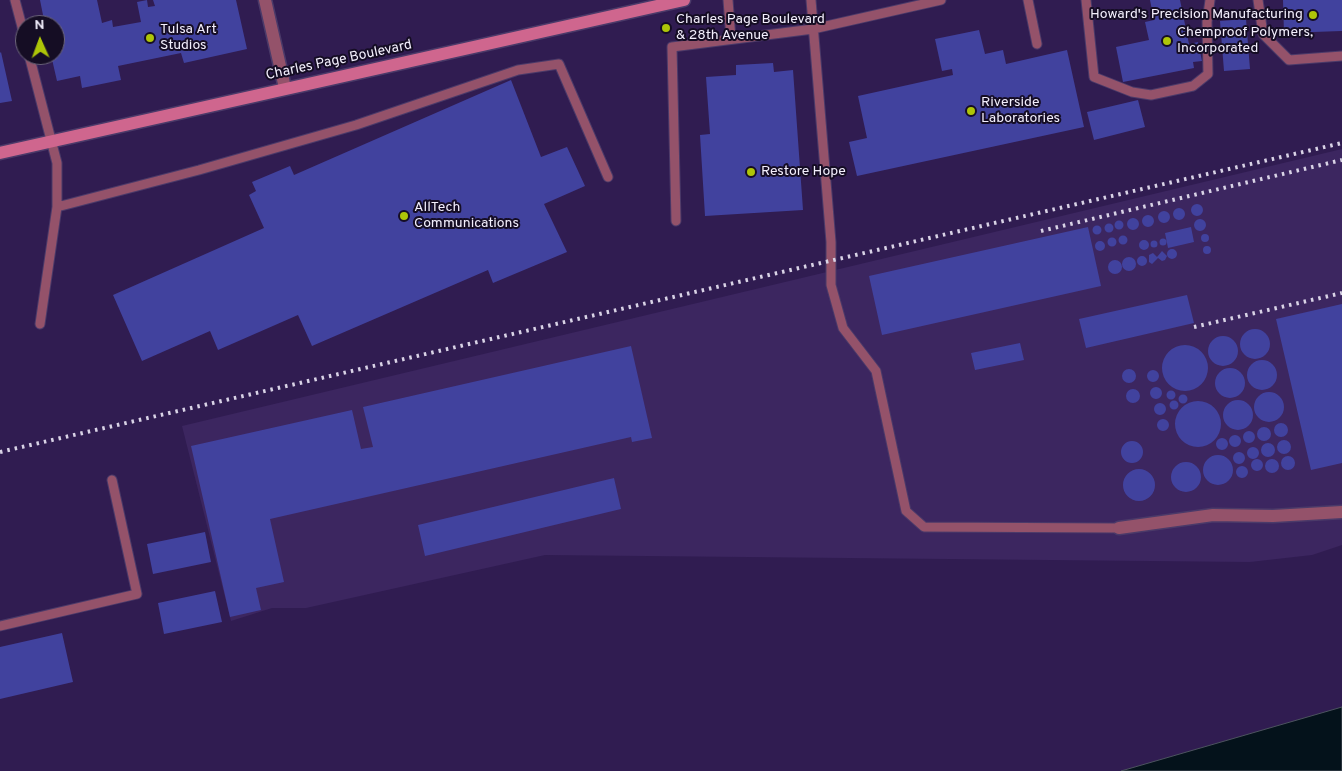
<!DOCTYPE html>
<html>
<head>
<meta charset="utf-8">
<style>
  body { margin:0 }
  #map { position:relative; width:1342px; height:771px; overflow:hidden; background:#301c51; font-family:Overpass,sans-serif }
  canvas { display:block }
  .north { position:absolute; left:15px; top:15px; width:50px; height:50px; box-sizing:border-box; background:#150d24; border:1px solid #6e677b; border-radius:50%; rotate:358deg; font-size:14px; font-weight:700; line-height:20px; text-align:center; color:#f3effd }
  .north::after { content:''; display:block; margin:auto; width:18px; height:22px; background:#aec508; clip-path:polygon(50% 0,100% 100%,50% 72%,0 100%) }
</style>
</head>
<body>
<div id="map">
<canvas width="1342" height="771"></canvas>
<div class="north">N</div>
</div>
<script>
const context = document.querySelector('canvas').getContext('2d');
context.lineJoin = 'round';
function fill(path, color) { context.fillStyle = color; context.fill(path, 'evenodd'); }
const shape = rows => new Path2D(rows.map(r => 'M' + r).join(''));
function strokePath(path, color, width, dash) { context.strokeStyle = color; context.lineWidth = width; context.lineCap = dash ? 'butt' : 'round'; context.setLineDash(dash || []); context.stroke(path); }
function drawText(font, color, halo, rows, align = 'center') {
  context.font = font + ' Overpass,sans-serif'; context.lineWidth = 4; context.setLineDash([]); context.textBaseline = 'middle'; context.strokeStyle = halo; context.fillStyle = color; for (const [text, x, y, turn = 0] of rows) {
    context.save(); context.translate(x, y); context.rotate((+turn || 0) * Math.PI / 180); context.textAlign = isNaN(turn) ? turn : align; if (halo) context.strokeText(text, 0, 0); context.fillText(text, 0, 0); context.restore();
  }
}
fill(shape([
  [1342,149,1342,545,1312,555,1250,562,545,555,306,608,272,608,231,621,182,426]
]), '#3c2660');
const water = shape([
  [1342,707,1342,771,1121,771,1342,707]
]);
fill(water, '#04121b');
strokePath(water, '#4c545f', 1);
fill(shape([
  [40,0,97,0,102,23,112,20,113,27,141,22,137,2,147,0,148,7,155,6,153,0,236,0,247,49,184,63,181,53,118,66,121,80,82,88,80,76,57,81,51,55,55,55,55,25,45,25],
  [1150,0,1180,0,1189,44,1198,42,1202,61,1193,62,1194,68,1123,82,1116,47,1149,40,1145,22,1154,20],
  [1283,0,1342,0,1342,31,1284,33],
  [1246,19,1250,69,1224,71,1220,21],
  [979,30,985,54,1003,50,1006,64,1067,50,1084,127,857,176,849,142,867,138,858,96,953,75,952,69,942,71,935,39],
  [1,52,12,101,0,103,0,53],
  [773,63,774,72,793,70,803,210,705,216,700,135,710,134,706,77,736,75,736,65],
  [511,80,541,157,567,147,585,186,544,204,567,252,493,283,488,270,312,346,298,315,218,350,210,331,142,361,113,295,264,228,249,195,256,191,252,182,290,166,294,175],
  [1138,100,1145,127,1094,140,1087,112],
  '1191 210a6 6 0 1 1 12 0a6 6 0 1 1-12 0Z',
  '1173 214a6 6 0 1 1 12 0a6 6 0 1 1-12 0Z',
  '1158 217a6 6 0 1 1 12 0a6 6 0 1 1-12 0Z',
  '1142 221a6 6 0 1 1 12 0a6 6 0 1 1-12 0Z',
  '1127 224a6 6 0 1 1 12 0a6 6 0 1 1-12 0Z',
  '1194 225a6 6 0 1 1 12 0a6 6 0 1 1-12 0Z',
  '1114.5 225a4.5 4.5 0 1 1 9 0a4.5 4.5 0 1 1-9 0Z',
  '1104.5 228a4.5 4.5 0 1 1 9 0a4.5 4.5 0 1 1-9 0Z',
  '1092.5 230a4.5 4.5 0 1 1 9 0a4.5 4.5 0 1 1-9 0Z',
  [1088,227,1101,286,882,335,869,276],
  [1191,227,1194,242,1168,248,1165,233],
  '1201 238a4 4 0 1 1 8 0a4 4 0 1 1-8 0Z',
  '1118.5 240a4.5 4.5 0 1 1 9 0a4.5 4.5 0 1 1-9 0Z',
  '1107.5 242a4.5 4.5 0 1 1 9 0a4.5 4.5 0 1 1-9 0Z',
  '1159.5 242a3.5 3.5 0 1 1 7 0a3.5 3.5 0 1 1-7 0Z',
  '1139 245a5 5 0 1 1 10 0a5 5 0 1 1-10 0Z',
  '1150.5 244a3.5 3.5 0 1 1 7 0a3.5 3.5 0 1 1-7 0Z',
  '1095 246a5 5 0 1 1 10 0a5 5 0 1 1-10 0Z',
  '1203 250a4 4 0 1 1 8 0a4 4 0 1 1-8 0Z',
  '1167 254a5 5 0 1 1 10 0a5 5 0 1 1-10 0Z',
  [1162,251,1167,256,1165,260,1162,261,1158,258,1152,264,1149,262,1149,255,1153,253,1157,257],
  '1137 261a5 5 0 1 1 10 0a5 5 0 1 1-10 0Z',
  '1122 264a7 7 0 1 1 14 0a7 7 0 1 1-14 0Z',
  '1108 267a7 7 0 1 1 14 0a7 7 0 1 1-14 0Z',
  [1187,295,1194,323,1086,348,1079,319],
  [1342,304,1342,463,1311,470,1276,319],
  '1240 344a15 15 0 1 1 30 0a15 15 0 1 1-30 0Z',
  '1208 351a15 15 0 1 1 30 0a15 15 0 1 1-30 0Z',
  [1020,343,1024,360,975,370,971,353],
  '1162 368a23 23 0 1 1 46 0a23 23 0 1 1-46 0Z',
  [631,346,652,438,632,442,631,437,270,519,284,582,256,588,261,610,230,617,191,446,352,410,361,449,373,447,363,407],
  '1247 375a15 15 0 1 1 30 0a15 15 0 1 1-30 0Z',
  '1215 383a15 15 0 1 1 30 0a15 15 0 1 1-30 0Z',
  '1122 376a7 7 0 1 1 14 0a7 7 0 1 1-14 0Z',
  '1147 376a6 6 0 1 1 12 0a6 6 0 1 1-12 0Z',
  '1150 393a6 6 0 1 1 12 0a6 6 0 1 1-12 0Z',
  '1126 396a7 7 0 1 1 14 0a7 7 0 1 1-14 0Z',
  '1166.5 395a4.5 4.5 0 1 1 9 0a4.5 4.5 0 1 1-9 0Z',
  '1254 407a15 15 0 1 1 30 0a15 15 0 1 1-30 0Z',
  '1178.5 399a4.5 4.5 0 1 1 9 0a4.5 4.5 0 1 1-9 0Z',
  '1223 415a15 15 0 1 1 30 0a15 15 0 1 1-30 0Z',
  '1169.5 405a4.5 4.5 0 1 1 9 0a4.5 4.5 0 1 1-9 0Z',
  '1175 424a23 23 0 1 1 46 0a23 23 0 1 1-46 0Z',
  '1154 409a6 6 0 1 1 12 0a6 6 0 1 1-12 0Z',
  '1157 425a6 6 0 1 1 12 0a6 6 0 1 1-12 0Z',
  '1274 430a7 7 0 1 1 14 0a7 7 0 1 1-14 0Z',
  '1257 434a7 7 0 1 1 14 0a7 7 0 1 1-14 0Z',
  '1243 437a6 6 0 1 1 12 0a6 6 0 1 1-12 0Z',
  '1229 441a6 6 0 1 1 12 0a6 6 0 1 1-12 0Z',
  '1216 444a6 6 0 1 1 12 0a6 6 0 1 1-12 0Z',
  '1277 447a7 7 0 1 1 14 0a7 7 0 1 1-14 0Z',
  '1121 452a11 11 0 1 1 22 0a11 11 0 1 1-22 0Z',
  '1261 450a7 7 0 1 1 14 0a7 7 0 1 1-14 0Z',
  '1247 453a6 6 0 1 1 12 0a6 6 0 1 1-12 0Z',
  '1233 458a6 6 0 1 1 12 0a6 6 0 1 1-12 0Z',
  '1203 470a15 15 0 1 1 30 0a15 15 0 1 1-30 0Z',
  '1281 463a7 7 0 1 1 14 0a7 7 0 1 1-14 0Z',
  '1251 465a6 6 0 1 1 12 0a6 6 0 1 1-12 0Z',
  '1265 466a7 7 0 1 1 14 0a7 7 0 1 1-14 0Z',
  '1171 477a15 15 0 1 1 30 0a15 15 0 1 1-30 0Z',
  '1236 472a6 6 0 1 1 12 0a6 6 0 1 1-12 0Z',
  '1123 485a16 16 0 1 1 32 0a16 16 0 1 1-32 0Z',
  [614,478,621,509,425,556,418,525],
  [205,532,211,562,153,574,147,544],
  [215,591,222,622,164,634,158,603],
  [62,633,73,682,0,699,0,647]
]), '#41429e');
const lane = shape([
  [15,0,25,38],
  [728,0,731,39],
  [811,0,831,242,831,285,843,328,876,371,906,511,924,527,1119,528],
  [1028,0,1037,44],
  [1086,0,1094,77,1132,92,1151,95,1193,86,1208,74,1207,22,1210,0],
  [1258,0,1263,34,1289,60,1342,56],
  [29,55,57,163,57,207,40,324],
  [57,207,199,170,356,125,518,70,559,64,608,177],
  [676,221,672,47,813,29,941,0],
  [0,626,137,594,112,480]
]);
const street = shape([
  [265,0,285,88],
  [1119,528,1213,515,1273,516,1342,512]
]);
const secondary = shape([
  [0,153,684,0]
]);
strokePath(lane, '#4b3a69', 11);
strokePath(street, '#4b3a69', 15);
strokePath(secondary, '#4b3a69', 15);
strokePath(lane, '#94526a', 9);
strokePath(street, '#94526a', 12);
strokePath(secondary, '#cf668e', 12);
strokePath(shape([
  [1041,231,1342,160],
  [1194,327,1342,293],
  [0,452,1342,143]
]), '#d9d3e6', 4, [2.5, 5]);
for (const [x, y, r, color] of [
  [1313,15,5,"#aec508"],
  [666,28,5,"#aec508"],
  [150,38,5,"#aec508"],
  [1167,41,5,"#aec508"],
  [971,111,5,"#aec508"],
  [751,172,5,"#aec508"],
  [404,216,5,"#aec508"]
]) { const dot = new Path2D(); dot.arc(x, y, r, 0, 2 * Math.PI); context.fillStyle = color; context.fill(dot); strokePath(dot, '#150d24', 2); }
drawText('14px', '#f3effd', '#150d24', [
  ["Howard's Precision Manufacturing",1303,15,"right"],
  ["Charles Page Boulevard",676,20],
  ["& 28th Avenue",676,36],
  ["Tulsa Art",160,30],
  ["Studios",160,46],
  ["Chemproof Polymers,",1177,33],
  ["Incorporated",1177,49],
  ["Riverside",981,103],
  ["Laboratories",981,119],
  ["Restore Hope",761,172],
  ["AllTech",414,208],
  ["Communications",414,224]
], 'left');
drawText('14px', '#f3effd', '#150d24', [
  ["Charles Page Boulevard",339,61,-12]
]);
</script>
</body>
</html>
